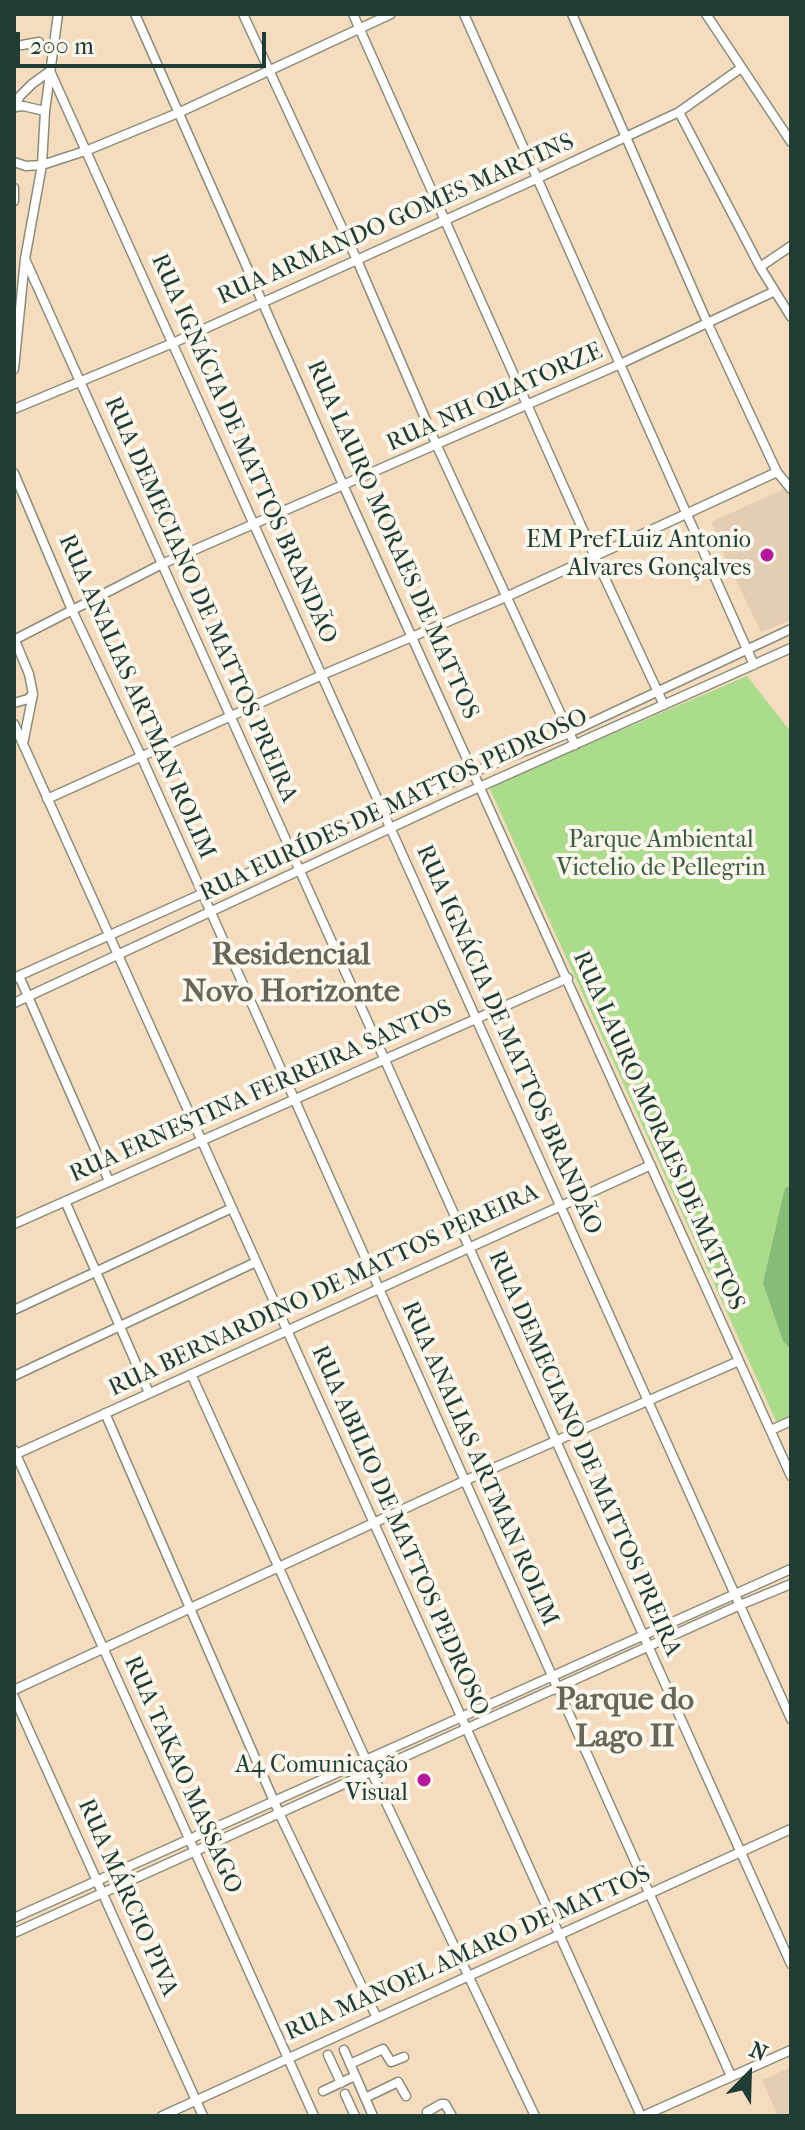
<!DOCTYPE html>
<html>
<head>
<meta charset="utf-8">
<style>
  body { margin:0 }
  #map { position:relative; width:805px; height:2130px; overflow:hidden; background:#f5dcbf; font-family:"IM FELL French Canon",serif }
  canvas { display:block }
  .frame { position:absolute; inset:0; border:16px solid #1f3d34; pointer-events:none }
  .north { position:absolute; left:709px; top:2034px; width:80px; height:80px; -webkit-text-stroke:6px #fbf7ec; paint-order:stroke; rotate:23deg; font-size:22px; font-weight:700; line-height:32px; text-align:center; color:#1f3d34 }
  .north::after { content:''; display:block; margin:auto; width:28px; height:36px; background:#1f3d34; clip-path:polygon(50% 0,100% 100%,50% 72%,0 100%) }
  .scale { position:absolute; left:16px; top:32px; width:250px; height:36px; box-sizing:border-box; border:4px solid #1f3d34; border-top:0; padding-left:10px; font-size:24px; line-height:28px; white-space:nowrap; color:#1f3d34; -webkit-text-stroke:6px #fbf7ec; paint-order:stroke }
</style>
</head>
<body>
<div id="map">
<canvas width="805" height="2130"></canvas>
<div class="frame"></div>
<div class="north">N</div>
<div class="scale">200 m</div>
</div>
<script>
const context = document.querySelector('canvas').getContext('2d');
context.lineJoin = 'round';
function fill(path, color) { context.fillStyle = color; context.fill(path, 'evenodd'); }
const shape = rows => new Path2D(rows.map(r => 'M' + r).join(''));
function strokePath(path, color, width, dash) { context.strokeStyle = color; context.lineWidth = width; context.lineCap = dash ? 'butt' : 'round'; context.setLineDash(dash || []); context.stroke(path); }
function drawText(font, color, halo, rows, align = 'center') {
  context.font = font + ' "IM FELL French Canon",serif'; context.lineWidth = 8; context.setLineDash([]); context.textBaseline = 'middle'; context.strokeStyle = halo; context.fillStyle = color; for (const [text, x, y, turn = 0] of rows) {
    context.save(); context.translate(x, y); context.rotate((+turn || 0) * Math.PI / 180); context.textAlign = isNaN(turn) ? turn : align; if (halo) context.strokeText(text, 0, 0); context.fillText(text, 0, 0); context.restore();
  }
}
fill(shape([
  [784,489,791,497,791,620,761,632,727,562,711,522],
  [791,2067,791,2116,778,2116,762,2080]
]), '#e3cdb3');
fill(shape([
  [747,676,791,732,791,1415,776,1421,489,787]
]), '#aadc8b');
fill(shape([
  [791,1186,791,1349,783,1341,763,1283,785,1188]
]), '#87bc77');
const minor = shape([
  [135,14,344,487,791,1476],
  [243,14,357,260,437,446,575,745],
  [353,14,595,557,664,705],
  [464,14,754,665],
  [572,14,707,322,777,472,791,489],
  [706,14,791,142],
  [22,45,39,42],
  [50,71,791,1719],
  [14,107,23,106,45,111],
  [14,108,20,96,32,84,50,71],
  [679,112,760,267,791,317],
  [14,162,26,166,42,165,88,150,178,113,391,14],
  [14,188,14,201],
  [25,259,791,1964],
  [760,267,791,246],
  [14,369,25,259,42,165,45,111,58,14],
  [14,409,173,343,536,179,679,112,741,68],
  [14,473,72,610,141,756,731,2076],
  [14,638,29,674,33,694,23,744],
  [14,640,162,564,618,365,773,292],
  [14,703,28,699,33,694],
  [14,724,641,2116],
  [47,799,322,675,506,597,777,472],
  [19,976,109,1181],
  [14,978,474,772,569,733,791,629],
  [14,1003,455,798,791,648],
  [65,1201,149,1393],
  [14,1224,568,978],
  [14,1310,232,1208],
  [191,1374,371,1771,535,2116],
  [14,1376,256,1262],
  [105,1413,280,1815,377,2018],
  [771,1430,791,1421],
  [14,1450,314,2116],
  [14,1455,651,1165],
  [14,1690,464,1481,739,1361],
  [14,1697,203,2116],
  [14,1918,791,1569],
  [14,1933,740,1605,791,1584],
  [344,2050,373,2116],
  [328,2055,341,2083],
  [350,2064,383,2049,391,2062,404,2057],
  [323,2091,355,2076],
  [345,2094,355,2116],
  [365,2098,398,2082,406,2096],
  [427,2112,441,2104,445,2104,452,2116],
  [162,2116,791,1829],
  [643,2116,791,2050]
]);
strokePath(minor, '#8a8c7a', 11);
strokePath(minor, '#fff', 8);
for (const [x, y, r, color] of [
  [767,555,8,"#b5179e"],
  [424,1780,8,"#b5179e"]
]) { const dot = new Path2D(); dot.arc(x, y, r, 0, 2 * Math.PI); context.fillStyle = color; context.fill(dot); strokePath(dot, '#fbf7ec', 3); }
drawText('24px', '#1f3d34', '#fbf7ec', [
  ["RUA ARMANDO GOMES MARTINS",396,220,-24],
  ["RUA NH QUATORZE",495,398,-24],
  ["RUA IGNÁCIA DE MATTOS BRANDÃO",243,449,66],
  ["RUA LAURO MORAES DE MATTOS",392,540,66],
  ["RUA DEMECIANO DE MATTOS PREIRA",200,600,66],
  ["RUA ANALIAS ARTMAN ROLIM",136,697,66],
  ["RUA EURÍDES DE MATTOS PEDROSO",394,806,-25],
  ["RUA IGNÁCIA DE MATTOS BRANDÃO",508,1040,66],
  ["RUA ERNESTINA FERREIRA SANTOS",261,1092,-24],
  ["RUA LAURO MORAES DE MATTOS",658,1131,66],
  ["RUA BERNARDINO DE MATTOS PEREIRA",324,1291,-25],
  ["RUA DEMECIANO DE MATTOS PREIRA",584,1454,66],
  ["RUA ANALIAS ARTMAN ROLIM",479,1464,66],
  ["RUA ABILIO DE MATTOS PEDROSO",399,1531,66],
  ["RUA TAKAO MASSAGO",182,1775,66],
  ["RUA MÁRCIO PIVA",127,1898,66],
  ["RUA MANOEL AMARO DE MATTOS",468,1954,-24]
]);
drawText('24px', '#1f3d34', '#fbf7ec', [
  ["EM Pref Luiz Antonio",751,541],
  ["Alvares Gonçalves",751,569],
  ["A4 Comunicação",408,1766],
  ["Visual",408,1794]
], 'right');
drawText('24px', '#3b5d45', '#fbf7ec', [
  ["Parque Ambiental",661,841],
  ["Victelio de Pellegrin",661,869]
]);
drawText('bold 32px', '#686659', '#fbf7ec', [
  ["Residencial",291,956],
  ["Novo Horizonte",291,993],
  ["Parque do",625,1701],
  ["Lago II",625,1738]
]);
</script>
</body>
</html>
